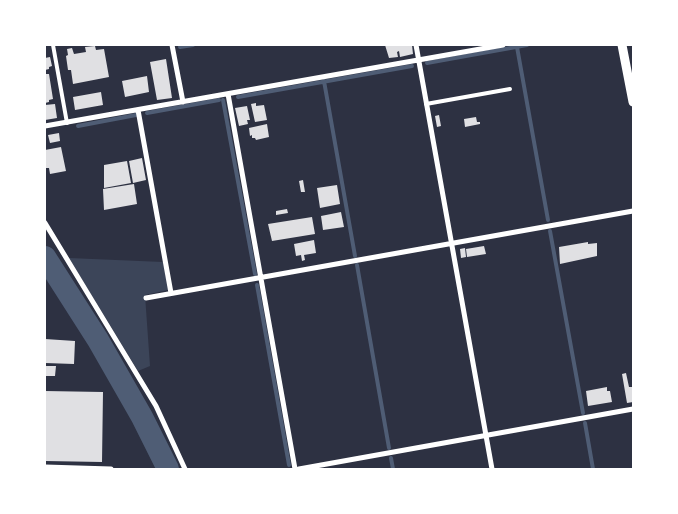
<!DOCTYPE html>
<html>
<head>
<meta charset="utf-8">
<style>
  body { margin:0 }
  #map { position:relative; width:678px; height:514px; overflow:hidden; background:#2d3142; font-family:Ubuntu,sans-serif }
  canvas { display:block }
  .frame { position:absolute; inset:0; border:46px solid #fff; pointer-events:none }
</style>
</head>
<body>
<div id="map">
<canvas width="678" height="514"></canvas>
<div class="frame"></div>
</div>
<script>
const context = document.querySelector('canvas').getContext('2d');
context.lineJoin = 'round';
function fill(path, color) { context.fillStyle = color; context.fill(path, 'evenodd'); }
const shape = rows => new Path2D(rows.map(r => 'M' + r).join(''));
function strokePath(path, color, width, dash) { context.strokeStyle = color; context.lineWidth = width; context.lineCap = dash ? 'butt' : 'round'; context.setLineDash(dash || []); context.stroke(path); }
fill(shape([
  [69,258,163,262,168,290,145,295,150,366,138,371]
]), '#3c4559');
strokePath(shape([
  [180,47,193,45],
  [517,47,548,220],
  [427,63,527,45],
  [324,81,355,256],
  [238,97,412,66],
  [223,100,255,274],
  [147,113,219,100],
  [78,126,136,115],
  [550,231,583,413],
  [357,265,389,448],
  [257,285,289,465],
  [585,423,593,469],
  [391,458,393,469]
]), '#4f5d75', 4);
strokePath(shape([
  [45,257,98,340,142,417,168,469]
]), '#4f5d75', 22);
fill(shape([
  [385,45,412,45,413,54,400,57,399,51,397,52,398,57,389,58],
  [95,46,96,50,104,49,109,77,73,84,71,70,68,70,66,56,68,55,67,49,72,48,74,54,86,52,85,47],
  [50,57,52,66,49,67,49,69,45,70,45,58],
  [166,59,172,98,157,100,150,62],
  [45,74,49,74,53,99,49,100,49,102,45,103],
  [147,76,149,92,125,97,122,81],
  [101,92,103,105,75,110,73,97],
  [256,103,256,106,264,105,267,120,255,122,251,104],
  [55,104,57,118,45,120,45,105],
  [247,106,250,120,247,120,248,124,239,126,235,108],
  [439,115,441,126,437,127,435,116],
  [476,117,477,122,480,122,480,124,465,127,464,119],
  [267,124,269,137,256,140,255,138,252,138,252,135,250,136,249,128],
  [59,133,60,141,50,143,48,135],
  [61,147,66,171,50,174,49,168,45,168,45,150],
  [142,158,146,180,133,183,129,161],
  [127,161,131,183,104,188,104,165],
  [303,180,305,192,301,192,299,181],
  [134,184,137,204,104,210,103,189],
  [337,185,340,204,320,208,317,188],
  [287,209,288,213,276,215,276,211],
  [341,212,344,227,323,230,321,216],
  [312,217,315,234,272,241,268,224],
  [314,240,316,253,304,255,305,260,302,261,301,255,296,256,294,244],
  [588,242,588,244,597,243,597,256,560,264,559,247],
  [484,246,486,254,467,257,466,249],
  [465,248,466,257,461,258,460,249],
  [45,339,75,341,74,364,45,363],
  [45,366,56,366,55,376,45,376],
  [626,373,629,387,633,387,633,402,627,403,622,374],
  [607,387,607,391,610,391,612,402,588,406,586,391],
  [45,391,103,392,102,462,45,461]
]), '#e0e0e3');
strokePath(shape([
  [53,45,67,123],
  [426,104,510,89]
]), '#fff', 4);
strokePath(shape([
  [172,45,183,102],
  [416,45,492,469],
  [228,94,295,469],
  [138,110,171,293],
  [45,126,503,45],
  [45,223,156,406,185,469],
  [146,298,633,211],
  [45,467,111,469],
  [299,469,633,409]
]), '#fff', 5);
strokePath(shape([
  [622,45,633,102]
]), '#fff', 9);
</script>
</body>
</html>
